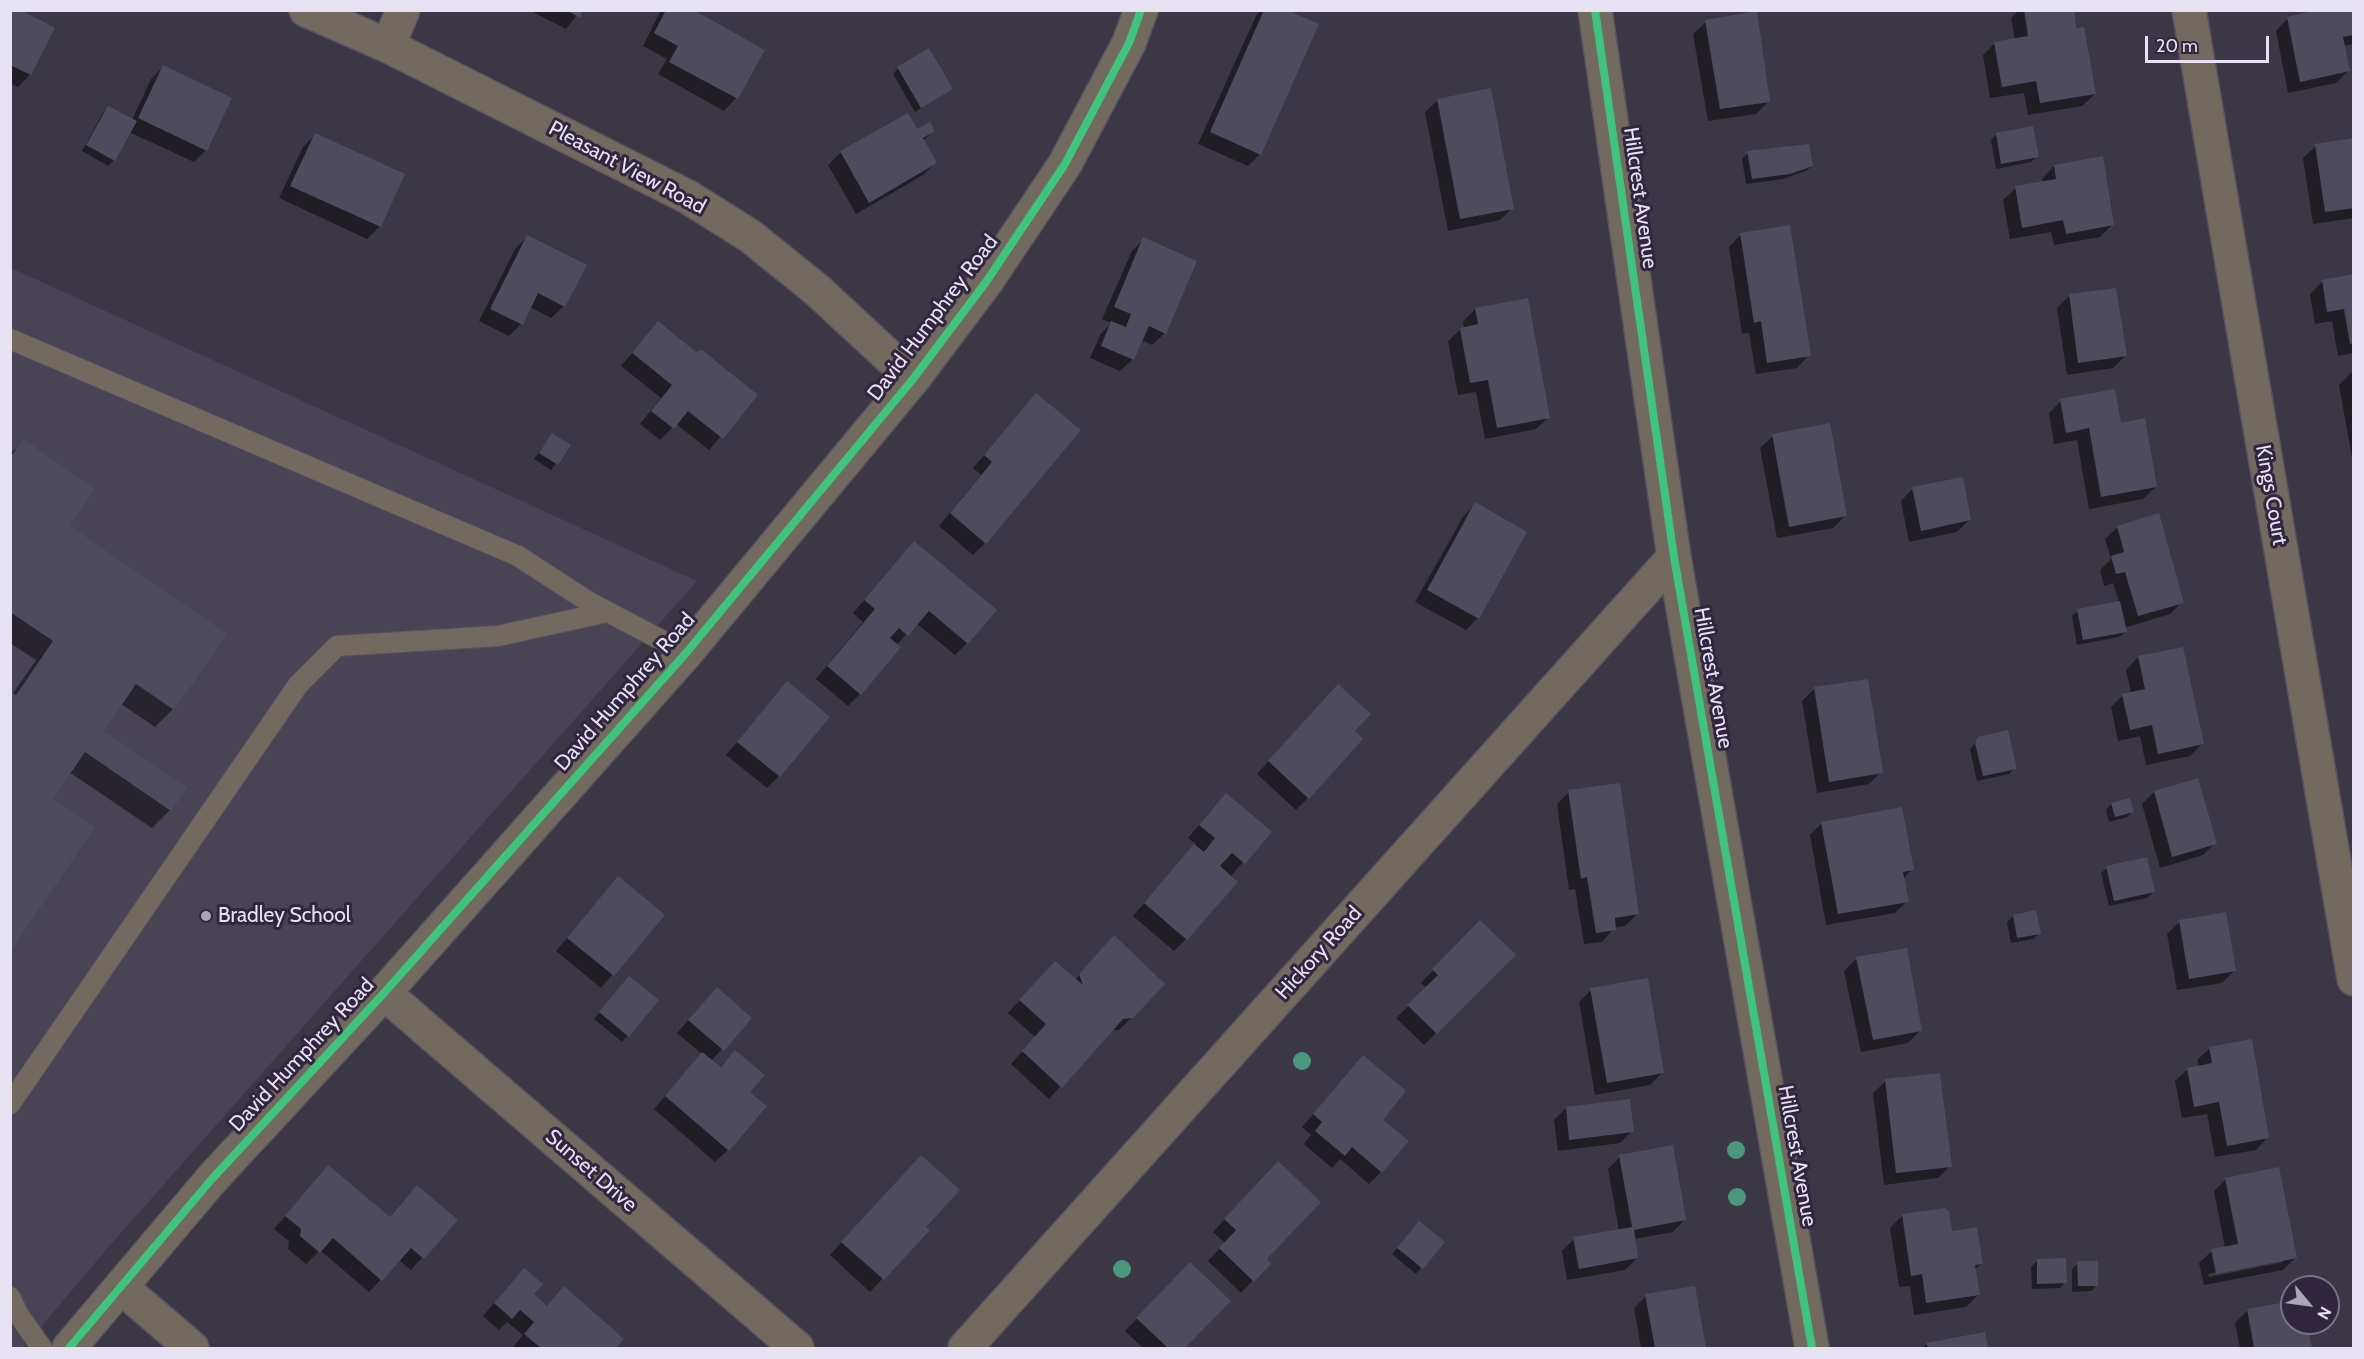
<!DOCTYPE html>
<html>
<head>
<meta charset="utf-8">
<style>
  body { margin:0 }
  #map { position:relative; width:2364px; height:1359px; overflow:hidden; background:#3c3745; font-family:Cabin,sans-serif }
  canvas { display:block }
  .frame { position:absolute; inset:0; border:12px solid #e7e2f3; pointer-events:none }
  .north { position:absolute; left:2280px; top:1275px; width:60px; height:60px; box-sizing:border-box; background:#302640; border:2px solid #797188; border-radius:50%; rotate:119deg; font-size:16px; font-weight:700; line-height:24px; text-align:center; color:#e7e2f3 }
  .north::after { content:''; display:block; margin:auto; width:21px; height:27px; background:#aba6b6; clip-path:polygon(50% 0,100% 100%,50% 72%,0 100%) }
  .scale { position:absolute; left:2145px; top:36px; width:124px; height:27px; box-sizing:border-box; border:3px solid #e7e2f3; border-top:0; padding-left:8px; font-size:18px; line-height:21px; white-space:nowrap; color:#e7e2f3; -webkit-text-stroke:4px #302640; paint-order:stroke }
</style>
</head>
<body>
<div id="map">
<canvas width="2364" height="1359"></canvas>
<div class="frame"></div>
<div class="north">N</div>
<div class="scale">20 m</div>
</div>
<script>
const context = document.querySelector('canvas').getContext('2d');
context.lineJoin = 'round';
function fill(path, color) { context.fillStyle = color; context.fill(path, 'evenodd'); }
const shape = rows => new Path2D(rows.map(r => 'M' + r).join(''));
function strokePath(path, color, width, dash) { context.strokeStyle = color; context.lineWidth = width; context.lineCap = dash ? 'butt' : 'round'; context.setLineDash(dash || []); context.stroke(path); }
function drawText(font, color, halo, rows, align = 'center') {
  context.font = font + ' Cabin,sans-serif'; context.lineWidth = 6; context.setLineDash([]); context.textBaseline = 'middle'; context.strokeStyle = halo; context.fillStyle = color; for (const [text, x, y, turn = 0] of rows) {
    context.save(); context.translate(x, y); context.rotate((+turn || 0) * Math.PI / 180); context.textAlign = isNaN(turn) ? turn : align; if (halo) context.strokeText(text, 0, 0); context.fillText(text, 0, 0); context.restore();
  }
}
fill(shape([
  [11,268,697,581,105,1251,23,1348,11,1348]
]), '#494455');
fill(shape([
  [10,10,30,75,18,87,10,83],
  [529,10,581,10,566,29],
  [661,10,696,10,695,13,763,50,736,98,724,111,658,74,667,59,643,46],
  [1261,10,1283,10,1260,154,1248,166,1198,144,1256,16],
  [2019,10,2073,10,2095,94,2082,106,2028,115,2024,93,1990,98,1983,55,1995,43,2015,40,2011,18],
  [2354,10,2354,44,2344,46,2349,70,2336,83,2288,93,2276,31,2288,18],
  [1706,22,1769,101,1756,114,1708,121,1693,34],
  [163,67,206,150,194,162,129,132,114,160,108,166,82,151,103,113,109,108,132,120,151,79],
  [898,68,951,88,915,112,893,74],
  [1438,100,1512,208,1500,220,1448,231,1425,112],
  [907,115,917,131,933,131,923,141,935,163,923,175,856,214,828,165,840,153],
  [1997,134,2037,156,2031,162,1996,169,1991,140],
  [315,135,403,175,379,227,367,239,279,198,303,147],
  [2354,140,2354,218,2313,224,2303,158,2316,146],
  [1748,153,1812,166,1806,171,1783,179,1746,184,1742,159],
  [2054,166,2113,224,2100,237,2054,245,2051,232,2010,239,2003,200,2016,188,2043,183,2042,179],
  [1741,234,1809,355,1797,368,1756,374,1749,333,1742,334,1729,247],
  [527,237,564,306,551,318,530,307,521,324,509,336,479,321,515,249],
  [1144,239,1165,333,1152,345,1141,340,1133,359,1120,371,1090,358,1100,335,1111,323,1102,319,1132,251],
  [2354,276,2354,353,2338,356,2332,321,2315,324,2310,294,2322,282],
  [2069,296,2125,356,2113,368,2067,375,2057,308],
  [1475,309,1549,417,1536,429,1485,439,1476,392,1458,395,1448,341,1461,329,1464,328,1463,322],
  [658,323,696,354,756,395,709,450,676,424,660,440,640,424,661,398,621,366],
  [2351,373,2354,373,2353,463,2339,385],
  [1036,395,985,543,973,555,939,526,981,475,973,468],
  [2061,401,2120,425,2156,487,2143,499,2089,509,2077,440,2054,444,2049,413],
  [552,435,569,445,551,470,534,459],
  [1773,436,1845,516,1833,528,1777,538,1760,448],
  [24,441,68,526,173,709,155,727,121,704,102,731,170,810,152,828,69,772,51,799,12,695,36,660,10,643,10,454],
  [1913,488,1969,520,1957,532,1909,542,1901,501],
  [1475,504,1478,618,1466,630,1415,602,1463,517],
  [2118,527,2182,602,2170,614,2124,628,2125,632,2119,637,2077,645,2072,616,2078,611,2119,602,2113,583,2104,586,2100,570,2111,559,2105,539],
  [914,543,967,643,955,655,916,623,897,645,860,694,848,706,816,679,863,622,853,613],
  [2138,657,2202,744,2190,756,2146,765,2140,736,2118,741,2111,707,2123,695,2131,693,2126,670],
  [787,683,779,776,767,788,726,755],
  [1814,689,1881,772,1869,784,1817,793,1802,701],
  [1326,698,1353,731,1308,798,1296,810,1257,774],
  [1979,738,2015,768,2009,774,1977,781,1970,749],
  [1569,792,1637,914,1625,926,1614,928,1602,942,1584,944,1575,889,1569,890,1557,804],
  [2154,792,2215,843,2203,855,2160,868,2142,804],
  [2129,800,2132,812,2127,817,2109,822,2106,810,2111,804],
  [1214,807,1269,833,1230,877,1186,939,1174,951,1133,916,1196,844,1188,838],
  [1822,823,1912,869,1903,879,1907,901,1895,913,1826,925,1810,835],
  [2107,868,2153,892,2147,898,2109,906,2101,873],
  [618,878,663,915,601,988,556,951],
  [2013,916,2039,933,2033,939,2011,943,2007,922],
  [2180,921,2234,971,2222,983,2177,990,2167,934],
  [1480,922,1513,955,1424,1045,1396,1018,1427,988,1421,983],
  [1102,950,1132,1017,1119,1030,1111,1030,1049,1099,1011,1064,1035,1037,1008,1013,1043,975,1075,980],
  [1856,959,1920,1031,1908,1043,1861,1052,1844,971],
  [624,984,657,1001,622,1042,594,1019],
  [1591,990,1662,1073,1650,1085,1595,1095,1579,1002],
  [705,1001,750,1018,711,1061,719,1068,735,1052,748,1092,728,1150,715,1162,654,1109,702,1054,677,1033],
  [2210,1048,2268,1137,2256,1150,2215,1157,2207,1114,2182,1118,2175,1081,2188,1069,2199,1067,2197,1060],
  [1363,1057,1380,1120,1381,1172,1369,1184,1340,1159,1332,1168,1304,1144,1311,1135,1302,1127],
  [1886,1081,1950,1166,1938,1178,1884,1185,1873,1093],
  [1566,1108,1632,1131,1620,1143,1558,1151,1554,1120],
  [1620,1157,1685,1219,1673,1232,1634,1239,1637,1258,1625,1270,1567,1280,1562,1251,1574,1239,1619,1231,1608,1169],
  [328,1167,389,1218,405,1199,456,1220,411,1270,399,1260,369,1292,320,1250,306,1264,288,1249,289,1241,274,1229],
  [909,1169,924,1227,928,1230,870,1292,830,1255],
  [1266,1175,1264,1259,1269,1264,1241,1293,1208,1261,1225,1243,1213,1232],
  [2226,1179,2295,1258,2283,1270,2204,1285,2199,1263,2212,1251,2225,1248,2214,1191],
  [2283,1259,2283,1262,2209,1277,2208,1274],
  [1944,1209,1951,1233,1981,1264,1974,1270,1978,1295,1966,1307,1914,1315,1910,1286,1899,1287,1890,1228,1902,1216],
  [1414,1229,1443,1242,1416,1274,1392,1254],
  [2037,1261,2065,1282,2060,1288,2032,1289,2031,1267],
  [2078,1263,2097,1285,2091,1291,2072,1292,2072,1269],
  [1190,1264,1229,1301,1183,1348,1143,1348,1125,1331],
  [512,1282,532,1294,547,1307,622,1339,614,1348,515,1348,513,1347,523,1335,507,1322,499,1330,483,1316],
  [1694,1287,1704,1348,1641,1348,1634,1308,1646,1296],
  [2292,1303,2292,1323,2306,1323,2310,1348,2240,1348,2235,1323,2248,1310],
  [1984,1334,1987,1348,1923,1348,1927,1344]
]), '#0007');
fill(shape([
  [10,10,21,10,55,28,31,75,10,65],
  [566,10,583,10,580,18],
  [666,10,698,10,697,12,765,50,738,99,669,62,678,46,654,33],
  [1264,10,1287,10,1319,24,1261,155,1210,132],
  [2024,10,2074,10,2077,28,2084,27,2096,94,2040,103,2036,81,2002,87,1994,42,2028,36],
  [2317,10,2354,10,2354,35,2343,37,2350,71,2300,82,2287,17],
  [1757,11,1770,102,1720,109,1705,20],
  [929,48,953,89,921,108,897,67],
  [163,65,232,98,207,151,138,118],
  [1491,88,1514,209,1460,219,1437,99],
  [108,106,137,121,115,161,86,145],
  [908,113,917,129,930,122,935,131,923,138,937,163,869,203,840,151],
  [2033,126,2039,157,2001,164,1996,133],
  [315,133,405,174,381,227,290,186],
  [2354,138,2354,208,2325,212,2315,144],
  [1809,144,1813,166,1790,174,1752,179,1747,151],
  [2103,156,2114,225,2066,234,2063,220,2022,228,2015,186,2056,179,2054,165],
  [1790,225,1811,356,1767,363,1761,321,1754,323,1740,233],
  [527,235,587,265,565,307,538,293,523,325,490,309],
  [1143,237,1197,261,1166,334,1149,326,1134,360,1101,346,1111,321,1126,327,1131,314,1114,307],
  [2354,274,2354,343,2350,344,2344,309,2327,312,2322,280],
  [2116,288,2127,356,2078,363,2069,294],
  [1528,298,1550,418,1497,428,1488,380,1470,383,1460,328,1478,324,1475,308],
  [658,321,696,352,702,350,758,395,723,439,688,411,674,429,651,411,672,385,632,353],
  [2115,389,2121,423,2145,418,2157,487,2101,497,2089,428,2066,433,2060,399],
  [1036,393,1081,430,986,544,950,513,992,462,984,455],
  [1830,423,1847,516,1789,527,1772,434],
  [552,433,571,445,558,465,539,453],
  [23,439,95,489,70,526,227,634,174,710,136,684,104,731,187,788,171,811,85,752,53,799,95,827,10,952,10,692,16,695,53,641,10,612,10,458],
  [1963,477,1971,520,1921,531,1912,487],
  [1475,502,1527,532,1479,619,1427,590],
  [2159,513,2184,603,2138,616,2125,572,2116,574,2111,556,2124,552,2117,526],
  [914,541,997,610,968,644,929,611,908,636,899,628,890,638,901,647,861,695,827,666,875,609,864,600],
  [2120,601,2127,632,2083,640,2077,609],
  [2183,647,2204,744,2158,754,2152,725,2130,730,2122,694,2145,689,2138,656],
  [1868,679,1883,773,1829,782,1814,687],
  [787,681,830,717,780,777,737,742],
  [1338,684,1371,714,1355,731,1363,739,1309,799,1268,761],
  [2008,730,2017,769,1983,776,1975,743,1978,737],
  [2198,778,2217,844,2172,857,2154,791],
  [1620,783,1639,914,1615,918,1616,930,1596,933,1587,877,1581,879,1568,790],
  [1226,793,1272,832,1245,864,1232,853,1220,866,1238,882,1187,940,1144,903,1194,844,1204,852,1215,838,1199,825],
  [2130,798,2134,812,2115,817,2111,803],
  [1902,807,1914,870,1903,872,1909,902,1838,914,1821,822],
  [2147,857,2155,892,2114,901,2106,866],
  [618,876,665,915,614,976,567,938],
  [2036,910,2041,934,2017,938,2013,915],
  [2226,912,2236,971,2189,979,2179,920],
  [1480,920,1516,955,1437,1034,1407,1005,1438,975,1432,969],
  [1114,935,1165,984,1133,1018,1123,1019,1062,1088,1022,1051,1046,1024,1019,1000,1055,961,1083,985,1079,974],
  [1907,948,1922,1031,1873,1040,1856,957],
  [629,976,659,1000,629,1037,599,1012],
  [1648,978,1664,1073,1607,1083,1590,988],
  [717,987,752,1018,724,1051,688,1020],
  [2252,1039,2269,1138,2227,1146,2219,1102,2194,1107,2187,1068,2212,1063,2209,1047],
  [735,1050,765,1075,750,1092,767,1106,729,1151,665,1096,702,1052,721,1067],
  [1363,1055,1406,1091,1383,1120,1409,1141,1382,1173,1352,1147,1345,1156,1315,1131,1322,1122,1313,1114],
  [1940,1073,1952,1167,1896,1173,1885,1079],
  [1630,1099,1634,1132,1569,1140,1566,1107],
  [1673,1145,1686,1220,1634,1230,1638,1258,1579,1269,1573,1237,1632,1227,1619,1155],
  [921,1155,960,1190,926,1227,930,1230,884,1280,841,1242],
  [1278,1161,1321,1202,1267,1259,1271,1264,1254,1282,1219,1248,1236,1230,1224,1219],
  [328,1165,390,1217,417,1185,458,1220,424,1259,411,1248,382,1281,333,1238,320,1253,300,1236,301,1229,285,1216],
  [2279,1167,2297,1258,2216,1274,2211,1249,2238,1244,2225,1178],
  [1945,1208,1949,1211,1952,1231,1977,1227,1983,1264,1975,1265,1980,1295,1926,1303,1922,1274,1911,1276,1902,1214],
  [1419,1221,1445,1242,1423,1269,1397,1248],
  [2066,1258,2067,1283,2037,1284,2037,1259],
  [2077,1261,2098,1261,2098,1286,2078,1286],
  [1190,1262,1231,1301,1185,1348,1168,1348,1136,1318],
  [524,1268,543,1284,534,1294,547,1306,564,1286,624,1339,616,1348,541,1348,524,1334,534,1322,520,1310,512,1319,494,1303],
  [1695,1286,1706,1348,1655,1348,1645,1294],
  [2292,1301,2292,1323,2307,1323,2312,1348,2254,1348,2247,1309],
  [1985,1332,1988,1348,1928,1348,1926,1343]
]), '#4f4b5f');
const service = shape([
  [10,339,518,556,589,602,686,653],
  [10,1104,298,685,337,646,498,636,607,612],
  [10,1297,18,1314,42,1348]
]);
const minor = shape([
  [306,10,388,46,688,197,750,236,817,290,913,379],
  [1595,10,1674,557,1812,1348],
  [2189,10,2354,979],
  [388,46,403,10],
  [384,993,797,1348],
  [121,1287,192,1348],
  [965,1348,1674,557]
]);
const tertiary = shape([
  [69,1348,211,1180,384,993,686,653,913,379,986,282,1065,164,1129,43,1141,10]
]);
strokePath(service, '#585360', 22);
strokePath(minor, '#585360', 36);
strokePath(tertiary, '#585360', 36);
strokePath(service, '#736a5f', 20);
strokePath(minor, '#736a5f', 33);
strokePath(tertiary, '#736a5f', 33);
strokePath(shape([
  [1595,10,1674,557,1812,1348],
  [69,1348,211,1180,384,993,686,653,913,379,986,282,1065,164,1129,43,1141,10]
]), '#40c37c', 8);
context.fillStyle = '#4b967d';
for (const [x, y] of [
  [1302,1061],
  [1736,1150],
  [1737,1197],
  [1122,1269]
]) { context.beginPath(); context.arc(x, y, 9, 0, 2 * Math.PI); context.fill(); }
for (const [x, y, r, color] of [
  [206,916,6,"#aba6b6"]
]) { const dot = new Path2D(); dot.arc(x, y, r, 0, 2 * Math.PI); context.fillStyle = color; context.fill(dot); strokePath(dot, '#302640', 2); }
drawText('21px', '#e7e2f3', '#302640', [
  ["Pleasant View Road",627,168,28],
  ["Hillcrest Avenue",1640,198,82],
  ["David Humphrey Road",933,318,-53],
  ["Kings Court",2271,495,80],
  ["Hillcrest Avenue",1713,678,80],
  ["David Humphrey Road",625,692,-49],
  ["Hickory Road",1319,953,-48],
  ["David Humphrey Road",302,1055,-47],
  ["Hillcrest Avenue",1797,1156,80],
  ["Sunset Drive",591,1171,41]
]);
drawText('21px', '#e7e2f3', '#302640', [
  ["Bradley School",218,916]
], 'left');
</script>
</body>
</html>
